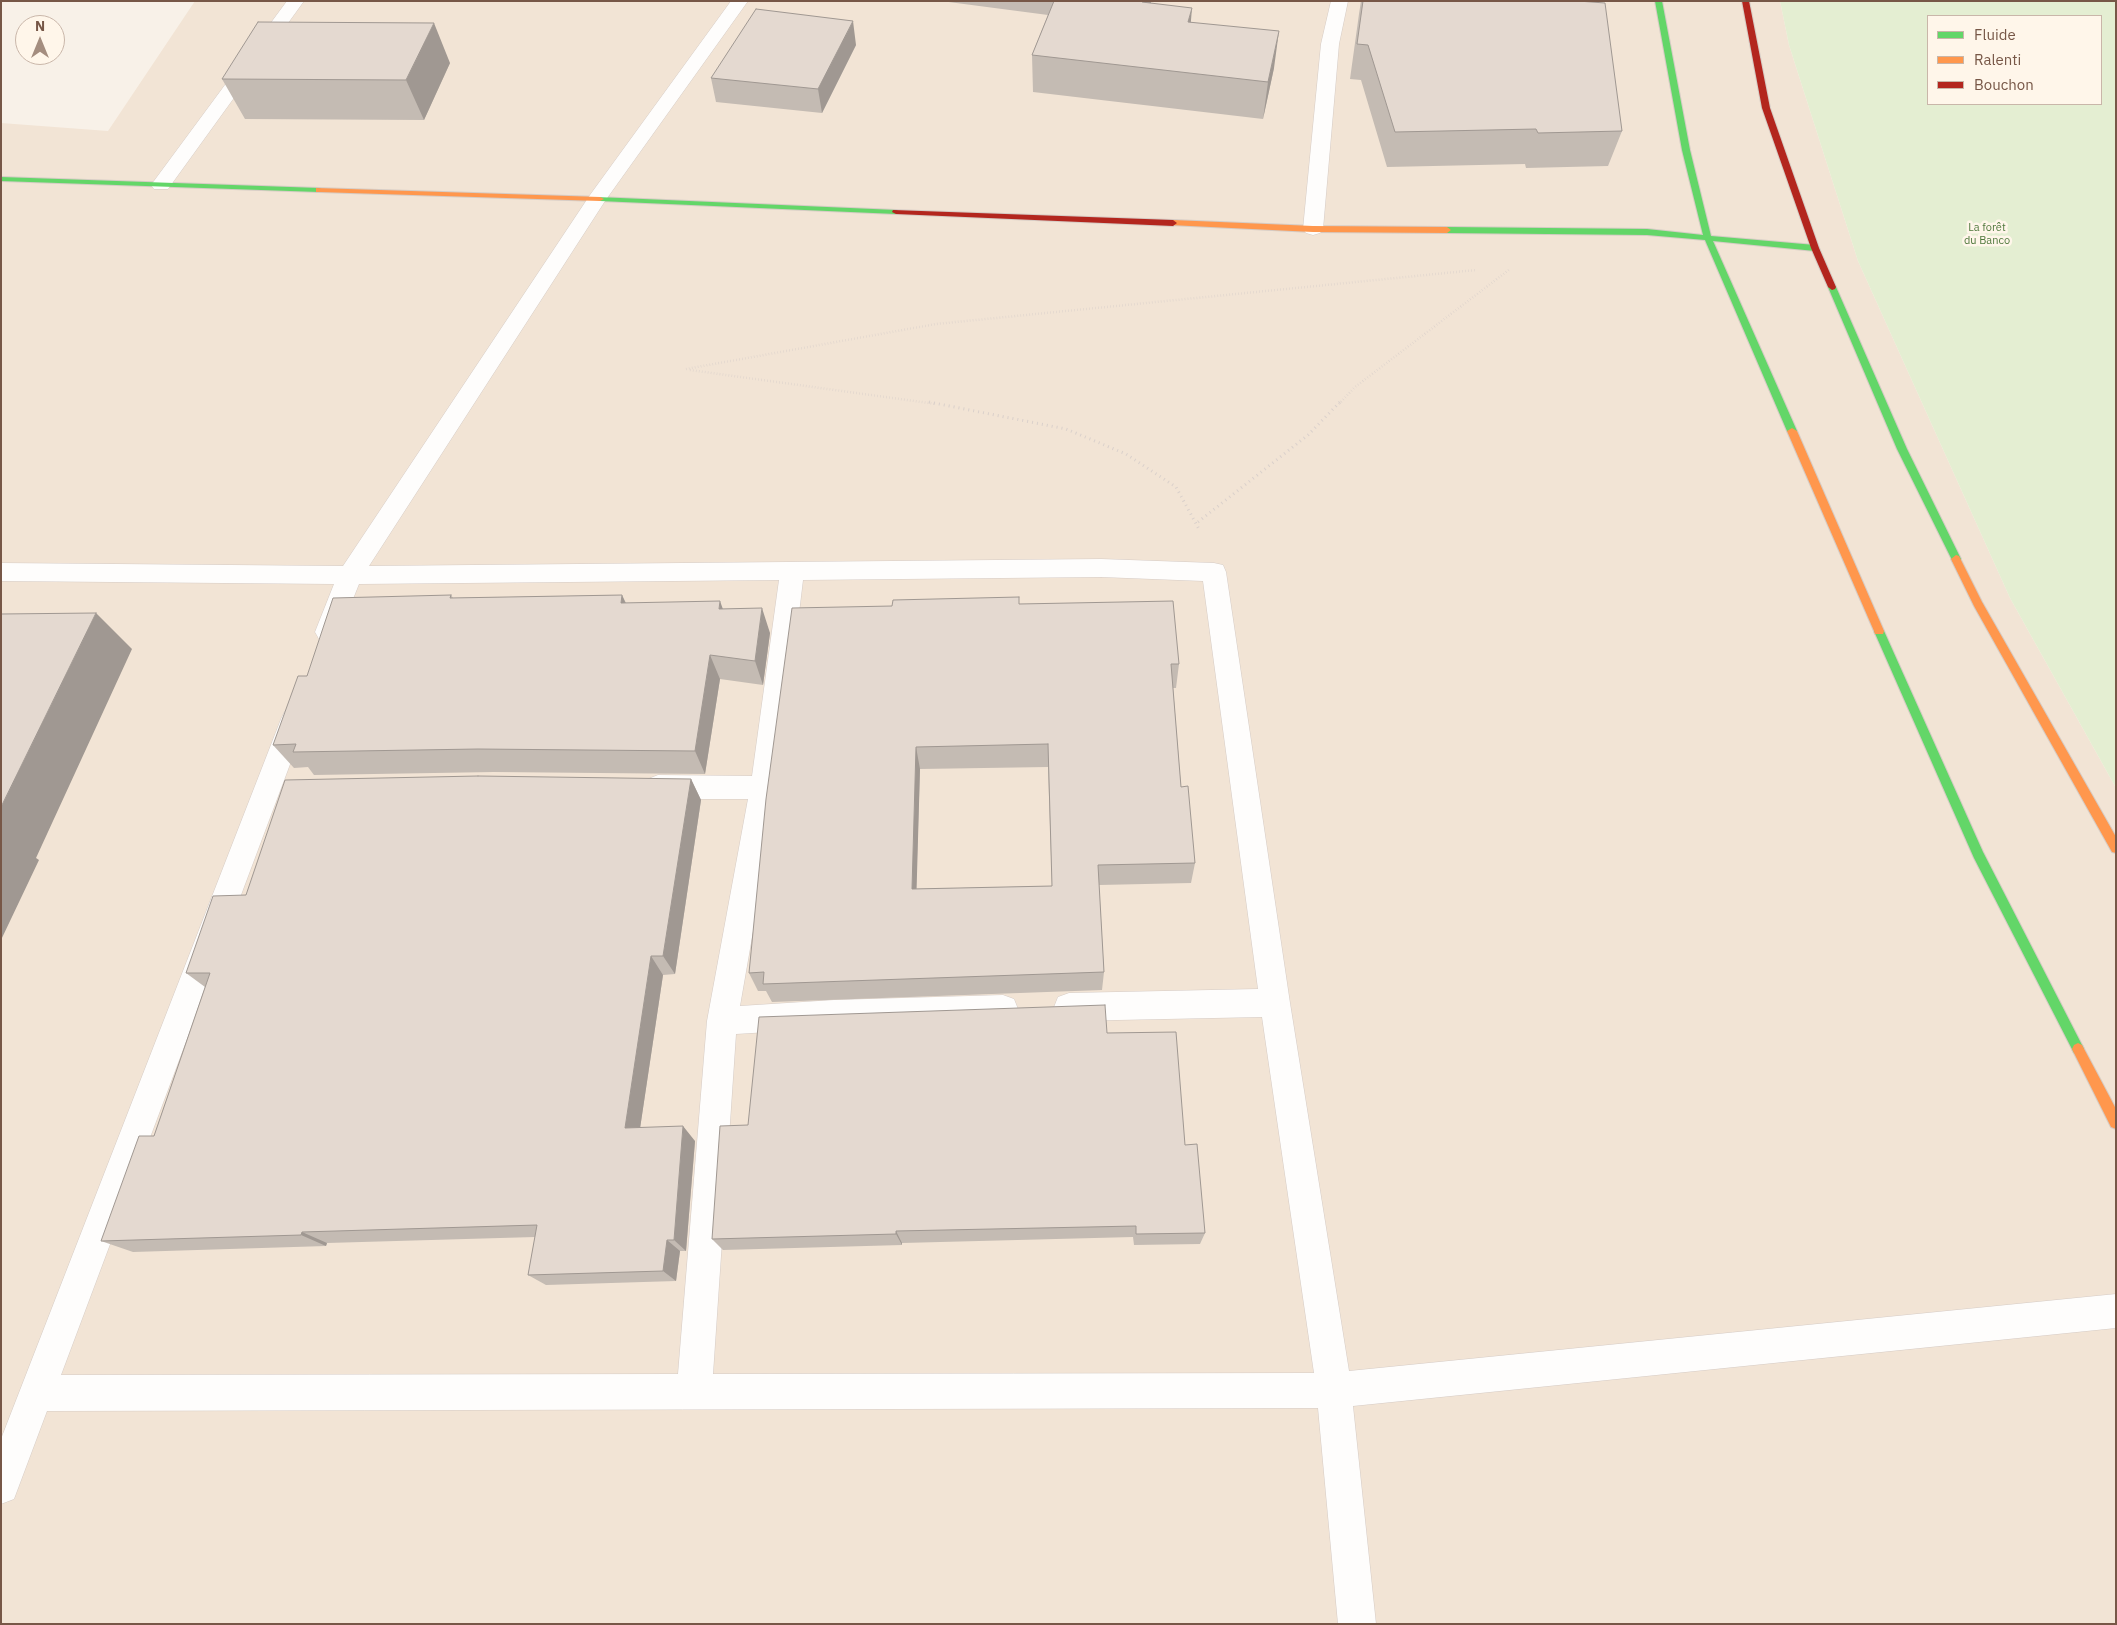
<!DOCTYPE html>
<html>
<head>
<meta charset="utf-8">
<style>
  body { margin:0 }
  #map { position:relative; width:2117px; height:1625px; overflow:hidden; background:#f8f1e8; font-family:"IBM Plex Sans",sans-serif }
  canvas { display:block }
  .frame { position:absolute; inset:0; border:2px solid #775747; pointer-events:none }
  .legend { position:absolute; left:1927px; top:15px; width:175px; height:90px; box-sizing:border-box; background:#fff6ea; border:1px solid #c9b6a9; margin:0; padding:6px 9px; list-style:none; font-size:15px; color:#775747 }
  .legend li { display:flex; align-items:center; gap:10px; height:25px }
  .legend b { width:25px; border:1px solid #c9b6a9 }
  .north { position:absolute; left:15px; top:15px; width:50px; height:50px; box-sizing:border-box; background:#fff6ea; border:1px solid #c9b6a9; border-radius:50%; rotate:0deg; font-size:14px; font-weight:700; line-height:20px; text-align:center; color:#775747 }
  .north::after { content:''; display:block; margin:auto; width:18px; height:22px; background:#a48d7f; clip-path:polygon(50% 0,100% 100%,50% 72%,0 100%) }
</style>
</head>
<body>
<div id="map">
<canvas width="2117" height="1625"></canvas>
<div class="frame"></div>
<ul class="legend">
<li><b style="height:6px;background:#63d668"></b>Fluide</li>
<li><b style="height:6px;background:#ff974d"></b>Ralenti</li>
<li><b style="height:6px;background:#b3261e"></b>Bouchon</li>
</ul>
<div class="north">N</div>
</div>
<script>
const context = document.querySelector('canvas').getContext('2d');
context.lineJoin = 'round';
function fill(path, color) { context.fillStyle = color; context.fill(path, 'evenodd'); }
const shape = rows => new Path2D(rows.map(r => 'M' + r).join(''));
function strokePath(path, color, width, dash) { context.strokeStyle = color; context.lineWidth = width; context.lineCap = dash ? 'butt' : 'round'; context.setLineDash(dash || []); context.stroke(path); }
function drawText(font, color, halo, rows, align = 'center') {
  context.font = font + ' "IBM Plex Sans",sans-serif'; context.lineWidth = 5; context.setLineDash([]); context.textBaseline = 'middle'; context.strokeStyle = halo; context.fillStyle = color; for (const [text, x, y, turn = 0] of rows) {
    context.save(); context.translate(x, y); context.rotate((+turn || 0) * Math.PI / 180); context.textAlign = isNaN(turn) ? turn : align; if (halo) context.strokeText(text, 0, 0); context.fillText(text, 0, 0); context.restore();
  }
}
fill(shape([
  [195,1,1780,1,1789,45,1858,261,2010,598,2116,788,2116,1624,1,1624,1,123,108,131]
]), '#f2e4d5');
fill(shape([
  [1780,1,2116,1,2116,788,2010,598,1858,261,1789,45],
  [1928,16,2101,16,2101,104,1928,104]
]), '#e4eed2');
const street = shape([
  [287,1,304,1,168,189,154,189,151,185,154,181,287,1],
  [731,1,748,1,605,201,369,566,1101,559,1214,563,1223,565,1226,572,1290,1003,1349,1371,2116,1294,2116,1328,1353,1406,1376,1624,1338,1624,1318,1408,47,1411,14,1499,1,1504,1,1439,281,719,285,711,294,708,303,711,307,719,61,1375,678,1374,707,1021,748,799,658,799,648,795,644,787,648,779,658,775,752,776,779,580,359,584,337,639,328,642,319,639,315,632,334,584,1,581,1,563,343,566,590,195,731,1],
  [1101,577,1203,581,1258,989,1069,993,1058,997,1054,1007,1058,1017,1069,1021,1262,1017,1314,1373,713,1374,736,1034,834,1028,1003,1023,1014,1019,1018,1009,1014,999,1003,995,834,1000,740,1006,778,788,803,580,1101,577],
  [1331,1,1348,1,1339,44,1323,229,1320,233,1313,235,1306,233,1303,229,1321,44,1331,1]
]);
const fast = shape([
  [1655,1,1662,1,1690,150,1711,236,1815,245,1819,248,1815,251,1713,241,1797,431,1795,433,1789,433,1787,431,1705,240,1647,235,1447,233,1443,230,1447,227,1647,229,1703,235,1682,150,1655,1],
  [1,177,319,188,323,190,319,192,1,181,1,177],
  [597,197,896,210,900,212,896,214,600,201,596,199,597,197],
  [1832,284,1836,287,1907,449,1961,559,1959,562,1953,562,1897,449,1828,287,1832,284],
  [1879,627,1884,631,1983,852,2082,1045,2084,1049,2082,1053,2078,1055,2074,1053,1974,858,1874,631,1879,627]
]);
const slow = shape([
  [316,188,600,197,604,199,600,201,319,192,316,192,316,188],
  [1173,220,1313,226,1447,227,1451,230,1447,233,1313,232,1170,225,1169,223,1173,220],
  [1792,428,1797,431,1884,631,1883,634,1875,634,1874,631,1787,431,1792,428],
  [1956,555,1959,556,1982,602,2116,837,2116,853,2112,852,1974,606,1951,559,1956,555],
  [2078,1043,2082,1045,2116,1109,2116,1129,2111,1127,2072,1049,2074,1045,2078,1043]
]);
const jam = shape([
  [1742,1,1749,1,1770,108,1819,248,1836,287,1835,289,1832,290,1828,287,1811,248,1762,108,1742,1],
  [893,210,1173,220,1177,223,1173,226,896,214,892,212,893,210]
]);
strokePath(street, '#d6ccc6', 1);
strokePath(fast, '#d6ccc5', 2);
strokePath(slow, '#d6ccc5', 2);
strokePath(jam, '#d6ccc5', 2);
strokePath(shape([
  [686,369,936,324,1476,270],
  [690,370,936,404],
  [1339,404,1355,387,1510,269]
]), '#dad0cb', 2.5, [0.5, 2.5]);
strokePath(shape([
  [929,402,1066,429,1126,454,1176,487,1200,531],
  [1198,522,1308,435,1340,402]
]), '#dad0cb', 3, [1, 4]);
fill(street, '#fefdfc');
fill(fast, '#63d668');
fill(slow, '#ff974d');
fill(jam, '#b3261e');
fill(shape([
  [941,1,1151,1,1151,3,1191,22,1274,68,1263,119,1033,92,1032,55,1048,15],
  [1361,1,1578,1,1622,131,1608,166,1526,168,1525,164,1387,167,1361,80,1350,79,1359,14],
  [856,45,822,113,716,102,711,78],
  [450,63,424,120,245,119,222,79],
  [451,595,453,598,622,595,626,603,723,609,770,633,763,685,720,679,705,774,494,772,314,775,308,767,294,768,273,745,307,676],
  [1019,604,1179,664,1176,688,1173,688,1181,787,1195,863,1191,883,1099,885,1104,972,1102,990,772,1002,766,991,758,991,749,973],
  [1048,767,1052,886,916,889,920,769],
  [691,779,701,800,675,974,663,975,640,1128,695,1141,686,1251,680,1251,676,1281,546,1285,528,1275,535,1237,327,1243,326,1246,133,1252,101,1241,154,1136,205,987,186,973,246,895],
  [1107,1033,1185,1145,1205,1233,1200,1244,1134,1245,1133,1237,902,1243,902,1245,723,1250,712,1239,748,1125]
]), '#c4bbb3');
fill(shape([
  [1143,1,1151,1,1150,9,1140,39],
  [1192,8,1189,44,1188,22],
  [853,21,856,45,822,113,818,89],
  [434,23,450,63,424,120,406,80],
  [1279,31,1274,68,1263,119,1268,82],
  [622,595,633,620,621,603],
  [720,601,729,626,719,609],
  [762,608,770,633,763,685,755,661],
  [96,613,132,649,36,858,39,860,1,940,1,807],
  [710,655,720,679,705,774,695,751],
  [916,747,920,769,916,909,912,889],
  [691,779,701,800,675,974,663,956],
  [651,956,663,975,638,1142,625,1128],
  [683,1126,695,1141,686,1251,674,1240],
  [896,1231,902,1243,902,1245,896,1234],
  [302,1232,327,1243,326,1246,301,1235],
  [667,1240,680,1251,676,1281,663,1271]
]), '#a09892');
const building = shape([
  [1054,1,1143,1,1142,2,1192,8,1188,22,1279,31,1268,82,1032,55,1054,1],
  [1363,1,1578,1,1605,3,1622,131,1538,133,1536,129,1395,132,1368,45,1357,44,1363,1],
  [756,9,853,21,818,89,711,78,756,9],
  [258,22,434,23,406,80,222,79,258,22],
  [451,595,450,598,622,595,621,603,720,601,719,609,762,608,755,661,710,655,695,751,478,749,293,752,296,744,273,745,298,676,307,676,333,598,451,595],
  [1019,597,1019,604,1173,601,1179,664,1171,664,1181,787,1188,786,1195,863,1098,865,1104,972,763,984,764,972,749,973,766,799,792,608,892,606,893,600,1019,597],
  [1048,744,1052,886,912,889,916,747,1048,744],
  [96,613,1,807,1,614,96,613],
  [478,776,691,779,663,956,651,956,625,1128,683,1126,674,1240,667,1240,663,1271,528,1275,537,1225,302,1232,301,1235,101,1241,139,1136,154,1136,210,973,186,973,213,896,246,895,285,780,478,776],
  [1105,1005,1107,1033,1176,1032,1185,1145,1197,1144,1205,1233,1136,1234,1136,1226,896,1231,896,1234,712,1239,720,1126,748,1125,759,1017,1105,1005]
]);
fill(building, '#e4d9d0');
strokePath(building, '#a09892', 1);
drawText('11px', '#4f783c', '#fff6ea', [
  ["La forêt",1987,228],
  ["du Banco",1987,241]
]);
</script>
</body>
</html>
